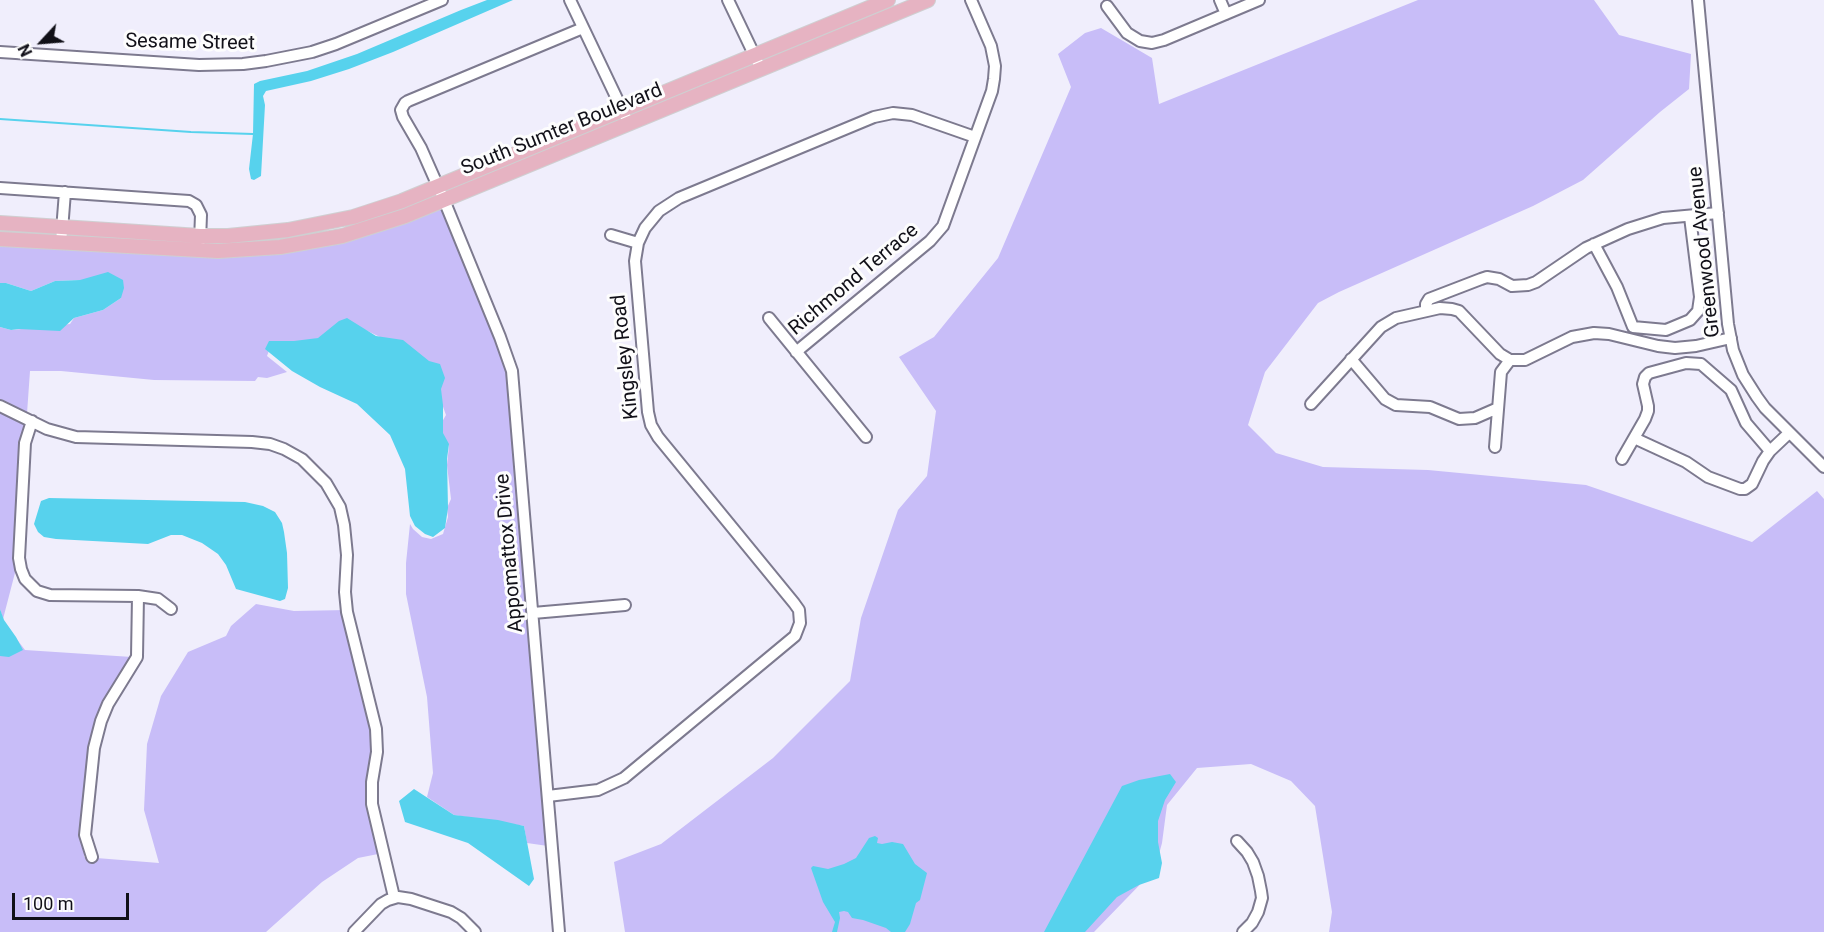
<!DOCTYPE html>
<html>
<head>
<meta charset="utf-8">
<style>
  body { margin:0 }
  #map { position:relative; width:1824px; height:932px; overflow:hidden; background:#f0eefc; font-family:Roboto,sans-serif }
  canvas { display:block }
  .north { position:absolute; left:12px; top:12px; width:60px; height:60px; -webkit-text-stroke:4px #fdfdfd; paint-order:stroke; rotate:244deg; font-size:16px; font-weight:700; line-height:24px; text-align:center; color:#111018 }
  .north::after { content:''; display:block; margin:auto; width:21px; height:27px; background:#111018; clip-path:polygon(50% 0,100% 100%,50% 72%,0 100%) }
  .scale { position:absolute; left:12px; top:893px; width:117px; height:27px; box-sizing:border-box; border:3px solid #111018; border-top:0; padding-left:8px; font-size:18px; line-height:21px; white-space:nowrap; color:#111018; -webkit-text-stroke:4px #fdfdfd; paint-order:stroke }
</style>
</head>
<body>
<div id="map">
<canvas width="1824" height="932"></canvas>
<div class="north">N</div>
<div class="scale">100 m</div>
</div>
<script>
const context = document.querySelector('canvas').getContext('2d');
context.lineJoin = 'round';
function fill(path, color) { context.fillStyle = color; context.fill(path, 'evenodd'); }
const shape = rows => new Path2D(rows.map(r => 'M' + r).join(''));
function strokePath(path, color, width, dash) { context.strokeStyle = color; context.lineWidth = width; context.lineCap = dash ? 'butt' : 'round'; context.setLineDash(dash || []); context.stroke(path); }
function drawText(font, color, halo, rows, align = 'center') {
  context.font = font + ' Roboto,sans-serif'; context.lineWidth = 6; context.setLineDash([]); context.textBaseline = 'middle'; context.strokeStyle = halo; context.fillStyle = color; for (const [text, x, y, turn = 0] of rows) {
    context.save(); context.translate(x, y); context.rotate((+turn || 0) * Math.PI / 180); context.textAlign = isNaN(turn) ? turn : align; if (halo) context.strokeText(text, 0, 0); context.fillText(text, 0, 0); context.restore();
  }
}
fill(shape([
  [1418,0,1594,0,1619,35,1691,54,1689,89,1660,112,1583,180,1533,206,1339,292,1318,303,1265,372,1248,425,1276,453,1323,467,1428,470,1586,485,1752,542,1817,491,1824,499,1824,932,1329,932,1332,912,1315,806,1291,781,1251,764,1197,768,1167,805,1162,843,1155,869,1094,932,625,932,614,862,661,844,773,758,850,681,861,618,898,510,927,476,936,411,899,357,934,337,998,258,1071,87,1058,54,1085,33,1101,28,1152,58,1159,104],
  [441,206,496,339,508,373,548,846,527,843,524,826,454,815,427,797,433,773,427,697,406,594,406,563,410,524,413,529,422,537,431,539,443,534,448,517,447,508,451,499,447,465,449,446,439,427,446,415,438,393,380,337,351,323,330,336,270,348,267,356,287,372,267,378,258,377,255,381,154,380,61,371,30,371,16,569,3,619,0,609,0,327,11,330,70,324,74,318,103,310,121,298,80,280,55,281,31,291,6,283,0,283,0,243,247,255],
  [256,604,294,611,347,610,375,730,372,794,383,853,358,858,322,882,266,932,0,932,0,617,25,650,132,657,103,707,84,793,84,857,159,863,144,810,147,744,161,696,188,652,226,636,231,626]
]), '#c8bdf8');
fill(shape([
  [487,0,513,0,393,52,349,69,311,81,266,91,263,96,265,105,261,176,254,180,251,179,249,169,253,134,254,84,260,81,307,71,357,54,461,10],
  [108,272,123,280,124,288,121,298,103,310,74,318,60,331,19,329,11,330,0,327,0,283,6,283,31,291,55,281,80,280],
  [347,318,376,336,403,340,429,361,440,364,445,378,441,389,443,405,443,433,449,444,447,459,448,508,445,528,433,537,425,534,415,526,410,516,405,469,390,435,357,404,320,387,292,371,265,349,269,341,294,341,318,338,339,321],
  [49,498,245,502,263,506,275,512,282,523,284,532,287,553,288,588,285,599,280,601,236,589,226,565,218,554,202,543,182,535,171,535,148,544,56,539,44,537,38,532,34,524,41,501],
  [0,609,4,620,16,637,23,650,9,657,0,656],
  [1170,774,1176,782,1165,800,1158,821,1158,842,1162,863,1159,878,1139,885,1117,897,1085,932,1044,932,1122,786,1139,780],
  [414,789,454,815,498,820,524,826,534,879,529,886,468,843,405,822,399,801],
  [875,836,878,838,877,843,882,844,892,842,903,844,915,864,927,873,920,900,916,903,910,924,905,932,891,932,886,928,863,920,852,918,848,912,844,911,839,912,840,918,837,932,832,932,835,922,823,902,811,868,813,866,828,869,844,864,856,858,869,838]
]), '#57d2ed');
strokePath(shape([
  [0,119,191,132,253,134]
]), '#57d2ed', 2);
const minor = shape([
  [570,0,629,124],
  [728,0,761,69],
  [1220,0,1226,14],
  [1698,0,1728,324,1733,350,1743,375,1757,397,1765,408,1824,467],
  [1107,6,1127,33,1140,41,1152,43,1164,40,1259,0],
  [0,52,199,65,243,64,266,61,312,52,336,44,442,0],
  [0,188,189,201,196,205,201,215,200,241],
  [611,235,638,243],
  [61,243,65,192],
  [1594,244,1617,287,1633,327,1666,330,1690,320,1698,311,1700,297,1690,217],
  [1426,311,1426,304,1429,299,1481,279,1487,277,1499,279,1512,286,1528,285,1536,282,1586,248,1628,229,1663,218,1718,213],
  [769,318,866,437],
  [796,352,930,241,943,226,992,91,994,79,995,66,991,46,971,0],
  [1351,359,1385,399,1396,405,1430,407,1459,419,1475,418,1498,408],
  [1311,404,1381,327,1396,318,1440,308,1452,309,1459,311,1500,354,1510,360,1525,360,1572,337,1594,333,1609,334,1658,346,1675,348,1696,346,1731,338],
  [0,406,47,429,76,437,252,442,270,444,284,449,302,459,326,483,340,507,344,525,347,555,345,592,347,612,376,729,377,752,372,782,372,804,394,897],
  [32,421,25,443,19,558,21,569,25,579,37,591,50,595,138,596,137,657,108,704,101,721,94,748,85,835,92,857],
  [1634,438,1686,462,1708,477,1740,489,1745,489,1752,484,1763,461,1770,451,1789,433],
  [1495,447,1501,372,1510,360],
  [1622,459,1645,419,1648,411,1648,406,1643,384,1645,377,1649,373,1686,363,1701,364,1731,390,1746,423,1770,451],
  [138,596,158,599,171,609],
  [533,613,625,605],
  [548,796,598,790,624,778,795,636,800,623,799,610,794,603,658,437,651,425,648,412,635,261,638,243,645,228,659,211,679,198,874,117,893,113,912,115,975,137],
  [1237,841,1247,852,1253,862,1258,876,1261,891,1262,898,1258,912,1252,923,1243,932],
  [354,932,381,904,388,900,398,897,411,899,451,912,461,918,475,932],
  [559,932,512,371,500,337,444,200,421,148,403,117,401,110,405,103,408,101,583,28]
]);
const major = shape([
  [0,223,200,236,228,236,288,230,353,217,402,201,888,0],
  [0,239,218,251,280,247,342,236,405,216,928,0]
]);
strokePath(minor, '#7d7a8f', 14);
strokePath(major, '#cfcfd1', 16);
strokePath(minor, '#fff', 10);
strokePath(major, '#e6b3c2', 14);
drawText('20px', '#111018', '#fdfdfd', [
  ["Sesame Street",190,43,1],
  ["South Sumter Boulevard",562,130,-22],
  ["Greenwood Avenue",1705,252,-96],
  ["Richmond Terrace",854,280,-40],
  ["Kingsley Road",626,357,-96],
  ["Appomattox Drive",510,553,-95]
]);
</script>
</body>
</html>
